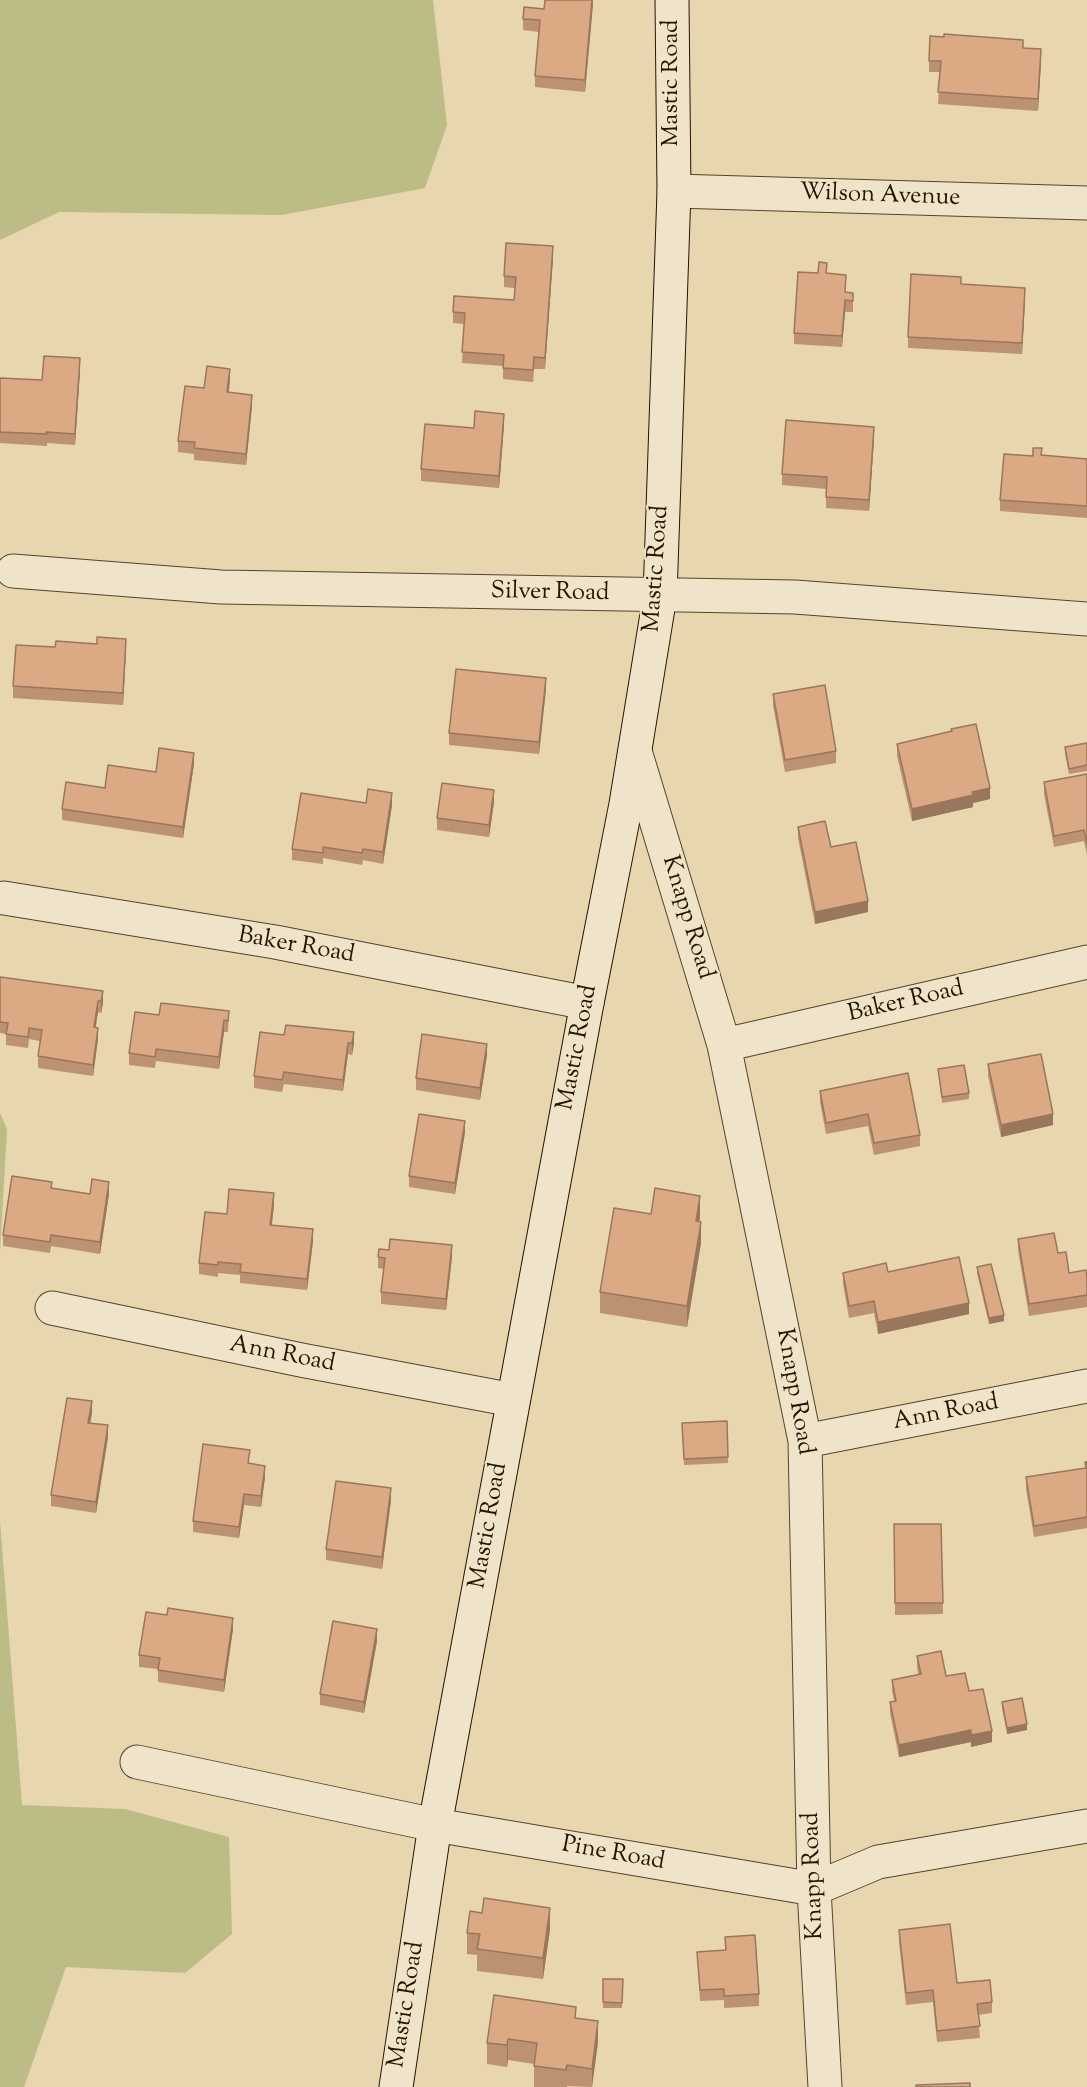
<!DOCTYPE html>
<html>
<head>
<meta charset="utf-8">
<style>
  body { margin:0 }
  canvas { display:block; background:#e7d6ae }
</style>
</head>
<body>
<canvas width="1087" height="2087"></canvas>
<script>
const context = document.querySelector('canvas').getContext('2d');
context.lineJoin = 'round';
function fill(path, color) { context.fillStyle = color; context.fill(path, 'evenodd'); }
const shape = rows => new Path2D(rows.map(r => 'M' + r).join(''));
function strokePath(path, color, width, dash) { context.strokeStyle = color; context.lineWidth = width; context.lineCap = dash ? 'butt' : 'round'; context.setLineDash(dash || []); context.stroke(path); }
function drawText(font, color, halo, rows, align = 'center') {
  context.font = font + ' "Sorts Mill Goudy",serif'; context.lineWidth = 4.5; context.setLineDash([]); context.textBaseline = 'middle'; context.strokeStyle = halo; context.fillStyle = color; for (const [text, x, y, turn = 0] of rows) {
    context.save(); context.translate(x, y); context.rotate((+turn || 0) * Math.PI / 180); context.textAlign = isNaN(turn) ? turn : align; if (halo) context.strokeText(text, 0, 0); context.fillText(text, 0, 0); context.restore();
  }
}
fill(shape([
  [0,0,433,0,447,125,425,188,282,215,59,212,0,240],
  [0,1113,7,1129,0,1252],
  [0,1520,22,1805,125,1809,229,1837,232,1934,185,1973,66,1967,24,2087,0,2087]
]), '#bcbc86');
const minor = shape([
  [674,191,1087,203],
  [13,571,221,587,795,597,1087,619],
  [635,751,724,1045,805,1441,814,1889,825,2087],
  [4,898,275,942,587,1003],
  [724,1045,1087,962],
  [52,1308,301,1360,513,1400],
  [805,1441,1087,1386],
  [137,1762,435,1825,814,1889,878,1862,1087,1826]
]);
const secondary = shape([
  [396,2087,435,1825,587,1003,626,804,660,596,674,191,672,0]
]);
strokePath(minor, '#55442c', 35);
strokePath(secondary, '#241400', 35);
strokePath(minor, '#efe4ca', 33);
strokePath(secondary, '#efe4ca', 33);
fill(shape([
  [593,0,585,92,535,87,535,76,539,32,523,30,523,19,544,9],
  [1023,48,1041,61,1038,111,938,104,940,72,929,72,929,61],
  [553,258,545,369,534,369,533,382,503,379,503,366,462,363,464,324,453,323,453,312,514,300,515,288,504,287,504,276],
  [818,273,827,273,846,293,853,293,853,312,845,312,842,347,794,344,794,333],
  [961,284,1025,299,1022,354,908,348,908,337],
  [80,370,75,445,47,443,47,446,0,443,0,378,42,380],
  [230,380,229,392,252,406,246,465,194,460,194,454,178,452,178,441,204,388],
  [504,425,499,488,421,481,421,469,474,428],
  [874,439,869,511,826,508,826,489,782,485,782,474],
  [1033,456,1087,459,1087,518,1000,511,1000,500],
  [55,647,126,651,123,705,13,698,13,686],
  [546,689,539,754,449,745,449,733],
  [773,694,836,751,836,763,785,772,773,705],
  [951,729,990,799,973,803,973,807,912,821,897,756,897,744,951,732],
  [1087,743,1087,771,1069,774,1065,753,1065,747],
  [194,764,183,838,62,820,62,809,105,788,156,772],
  [1087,774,1087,855,1084,841,1054,847,1044,794,1044,782],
  [494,802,489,837,437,830,437,818],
  [366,803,392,805,383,864,363,860,362,865,323,858,323,864,292,860,292,849],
  [798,827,831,847,868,912,815,924,798,838],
  [0,977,103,991,103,1003,101,1013,98,1012,95,1028,98,1039,93,1076,38,1068,38,1056,40,1041,29,1039,28,1048,6,1045,6,1034,0,1033],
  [229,1011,228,1032,224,1032,219,1069,156,1061,155,1068,129,1065,129,1053,159,1015],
  [260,1032,354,1043,352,1055,348,1054,343,1091,284,1084,282,1092,254,1088,254,1076],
  [487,1055,480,1100,416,1090,416,1078],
  [988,1064,1053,1125,1001,1137,988,1076],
  [938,1069,969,1093,969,1099,942,1103],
  [820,1091,920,1135,920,1146,874,1155,868,1126,826,1134,820,1102],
  [465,1132,455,1194,409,1187,409,1176],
  [90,1194,109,1194,100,1254,51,1246,50,1253,3,1246,3,1235],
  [274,1205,272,1225,313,1241,307,1290,240,1283,240,1275,218,1273,218,1277,199,1274,199,1263,227,1214],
  [651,1214,700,1217,699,1222,701,1243,687,1327,600,1313,600,1292],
  [1018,1239,1058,1253,1069,1273,1087,1279,1087,1307,1029,1316,1018,1250],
  [389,1250,452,1257,446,1310,381,1304,381,1292,384,1269,378,1268,378,1257],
  [977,1267,1004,1321,989,1324,977,1273],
  [888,1272,969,1314,878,1334,874,1313,849,1318,843,1284,843,1273],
  [92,1413,90,1423,108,1437,96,1513,51,1506,51,1495],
  [727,1421,728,1463,684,1465,682,1423],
  [1085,1462,1087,1462,1087,1528,1034,1537,1026,1489,1026,1477,1085,1468],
  [250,1464,265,1477,261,1507,244,1505,239,1538,193,1532,193,1521],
  [391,1500,382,1569,326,1560,326,1549],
  [894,1524,941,1524,943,1614,895,1615],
  [233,1629,224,1692,158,1682,158,1669,139,1667,139,1655],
  [377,1641,364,1713,320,1705,320,1694],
  [917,1656,969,1691,992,1742,971,1747,971,1742,899,1757,890,1713,890,1702,894,1701,892,1691,892,1680,918,1674,917,1667],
  [1002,1702,1027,1730,1007,1734,1002,1708],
  [550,1929,543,1979,477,1971,477,1955,467,1954,467,1933],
  [899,1930,957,1983,992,2002,992,2013,978,2015,980,2038,937,2042,933,2002,906,2005,899,1942],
  [725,1937,759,1994,759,2006,724,2008,724,2000,700,2001,697,1952,725,1950],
  [603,1979,623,1979,622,2008,603,2008],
  [576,2018,598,2042,592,2087,567,2086,567,2087,534,2087,534,2064,508,2060,507,2067,487,2064,487,2043]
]), '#bc9272');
fill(shape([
  [592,0,593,5,585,92,585,80],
  [1041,49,1041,61,1038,111,1038,99],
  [553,246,553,258,545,369,545,358],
  [1025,288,1025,299,1022,354,1022,343],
  [845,300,845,312,842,347,842,336],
  [80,358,80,370,75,445,75,434],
  [230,369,230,380,227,404,227,392],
  [252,395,252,406,246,465,246,454],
  [504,414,504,425,499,488,499,476],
  [874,427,874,439,869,511,869,500],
  [126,639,126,651,123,705,123,693],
  [546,678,546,689,539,754,539,742],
  [194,753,194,764,183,838,183,827],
  [990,788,990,799,973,803,973,807,912,821,912,809],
  [494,790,494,802,489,837,489,825],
  [392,793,392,805,383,864,383,852],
  [868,901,868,912,815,924,815,912],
  [103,991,103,1003,101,1013,101,1001],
  [98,1001,98,1012,94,1039,94,1027],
  [224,1020,224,1032,219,1069,219,1057],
  [98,1028,98,1039,93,1076,93,1065],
  [354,1032,354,1043,352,1055,352,1043],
  [348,1043,348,1054,343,1091,343,1080],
  [487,1044,487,1055,480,1100,480,1088],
  [1053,1114,1053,1125,1001,1137,1001,1125],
  [465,1121,465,1132,455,1194,455,1183],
  [109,1182,109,1194,100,1254,100,1242],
  [274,1193,274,1205,270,1236,270,1225],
  [700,1196,700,1217,696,1242,696,1221],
  [701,1222,701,1243,687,1327,687,1306],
  [313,1229,313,1241,307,1290,307,1279],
  [452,1245,452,1257,446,1310,446,1299],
  [969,1303,969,1314,878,1334,878,1322],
  [1004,1315,1004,1321,989,1324,989,1318],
  [92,1401,92,1413,88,1435,88,1423],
  [108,1425,108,1437,96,1513,96,1502],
  [265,1466,265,1477,261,1507,261,1496],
  [391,1488,391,1500,382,1569,382,1557],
  [244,1494,244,1505,239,1538,239,1527],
  [233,1618,233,1629,224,1692,224,1680],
  [377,1629,377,1641,364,1713,364,1702],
  [1027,1724,1027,1730,1007,1734,1007,1728],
  [971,1730,971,1742,899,1757,899,1745],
  [992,1731,992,1742,971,1747,971,1735],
  [550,1908,550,1929,543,1979,543,1958],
  [598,2021,598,2042,592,2087,592,2069],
  [508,2039,508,2060,507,2067,507,2045]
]), '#99775c');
const building = shape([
  [545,0,592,0,585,80,535,76,540,20,523,19,524,7,544,9,545,0],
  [944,34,1023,40,1023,48,1041,49,1038,99,938,92,941,61,929,61,930,36,944,37,944,34],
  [506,243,553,246,545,358,534,357,533,370,503,368,504,355,462,352,465,313,453,312,454,296,514,300,516,277,504,276,506,243],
  [819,262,827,263,826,273,846,275,845,292,853,293,853,301,845,300,842,336,794,333,798,272,818,273,819,262],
  [911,274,961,277,961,284,1025,288,1022,343,908,337,911,274],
  [44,356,80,358,75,434,46,432,47,434,0,432,0,378,42,380,44,356],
  [207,366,230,369,227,392,252,395,246,454,194,448,195,442,178,441,185,386,204,388,207,366],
  [475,411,504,414,499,476,421,469,425,424,474,428,475,411],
  [786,420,874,427,869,500,826,497,827,477,782,474,786,420],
  [1033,448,1042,448,1041,455,1087,459,1087,506,1000,500,1004,454,1033,456,1033,448],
  [97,637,126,639,123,693,13,686,16,645,55,647,56,641,97,644,97,637],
  [456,669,546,678,539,742,449,733,456,669],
  [825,685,836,751,785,760,773,694,825,685],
  [976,724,990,788,972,792,973,795,912,809,897,744,952,731,951,729,976,724],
  [1087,743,1087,765,1069,769,1065,747,1087,743],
  [159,748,194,753,183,827,62,809,66,782,105,788,108,765,156,772,159,748],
  [1087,774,1087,844,1084,830,1054,836,1044,782,1087,774],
  [442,783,494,790,489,825,437,818,442,783],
  [368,789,392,793,383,852,363,849,362,853,323,847,323,853,292,849,301,793,366,803,368,789],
  [825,821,831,847,856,842,868,901,815,912,798,827,825,821],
  [0,977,103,991,101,1001,98,1001,94,1027,98,1028,93,1065,38,1056,42,1030,29,1028,28,1037,6,1034,8,1023,0,1022,0,977],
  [161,1003,229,1011,228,1021,224,1020,219,1057,156,1049,155,1057,129,1053,135,1012,159,1015,161,1003],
  [286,1025,354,1032,352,1043,348,1043,343,1080,284,1072,282,1080,254,1076,260,1032,284,1035,286,1025],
  [422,1034,487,1044,480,1088,416,1078,422,1034],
  [1041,1054,1053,1114,1001,1125,988,1064,1041,1054],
  [964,1065,969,1093,942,1097,938,1069,964,1065],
  [908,1073,920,1135,874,1143,868,1114,826,1123,820,1091,908,1073],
  [419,1114,465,1121,455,1183,409,1176,419,1114],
  [12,1176,52,1182,51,1188,90,1194,92,1179,109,1182,100,1242,51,1235,50,1242,3,1235,12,1176],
  [655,1188,700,1196,696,1221,701,1222,687,1306,600,1292,614,1208,651,1214,655,1188],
  [229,1189,274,1193,270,1225,313,1229,307,1279,240,1272,241,1264,218,1262,218,1265,199,1263,205,1212,227,1214,229,1189],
  [1054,1233,1058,1253,1066,1252,1069,1273,1086,1270,1087,1279,1087,1295,1029,1304,1018,1239,1054,1233],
  [390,1239,452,1245,446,1299,381,1292,385,1258,378,1257,379,1249,389,1250,390,1239],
  [959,1257,969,1303,878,1322,874,1301,849,1306,843,1273,886,1263,888,1272,959,1257],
  [991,1264,1004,1315,989,1318,977,1267,991,1264],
  [67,1398,92,1401,88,1423,108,1425,96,1502,51,1495,67,1398],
  [727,1421,728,1457,684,1459,682,1423,727,1421],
  [203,1444,250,1450,248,1463,265,1466,261,1496,244,1494,239,1527,193,1521,203,1444],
  [1085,1462,1087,1462,1087,1517,1034,1526,1026,1477,1086,1468,1085,1462],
  [336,1481,391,1488,382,1557,326,1549,336,1481],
  [894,1524,941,1524,943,1603,895,1603,894,1524],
  [168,1608,233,1618,224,1680,158,1670,160,1658,139,1655,146,1612,167,1615,168,1608],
  [333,1621,377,1629,364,1702,320,1694,333,1621],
  [941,1651,946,1676,965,1673,969,1691,983,1689,992,1731,971,1735,971,1730,899,1745,890,1702,896,1701,892,1680,921,1674,917,1656,941,1651],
  [1022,1698,1027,1724,1007,1728,1002,1702,1022,1698],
  [484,1898,550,1908,543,1958,477,1949,480,1934,467,1933,470,1911,482,1913,484,1898],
  [950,1924,957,1983,990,1980,992,2002,977,2004,980,2026,937,2031,933,1990,906,1993,899,1930,950,1924],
  [755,1935,759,1994,724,1996,724,1989,700,1990,697,1952,726,1950,725,1937,755,1935],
  [603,1979,623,1979,622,2003,603,2002,603,1979],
  [494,1995,576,2007,575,2018,598,2021,592,2069,567,2065,566,2070,534,2066,537,2043,508,2039,507,2045,487,2043,494,1995],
  [970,2083,970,2087,916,2087,916,2085,970,2083]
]);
fill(building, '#dbaa84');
strokePath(building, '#99775c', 1.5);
drawText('24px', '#241400', '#efe4ca', [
  ["Mastic Road",673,83,-90],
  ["Wilson Avenue",880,197,2],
  ["Mastic Road",658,569,-86],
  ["Silver Road",550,594,1],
  ["Knapp Road",686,918,73],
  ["Baker Road",296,947,10],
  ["Baker Road",906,1003,-13],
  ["Mastic Road",579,1048,-79],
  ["Ann Road",282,1356,11],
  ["Knapp Road",793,1392,80],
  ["Ann Road",946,1414,-11],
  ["Mastic Road",490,1526,-80],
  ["Pine Road",613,1855,10],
  ["Knapp Road",815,1876,-92],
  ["Mastic Road",408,2005,-81]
]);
</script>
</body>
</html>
